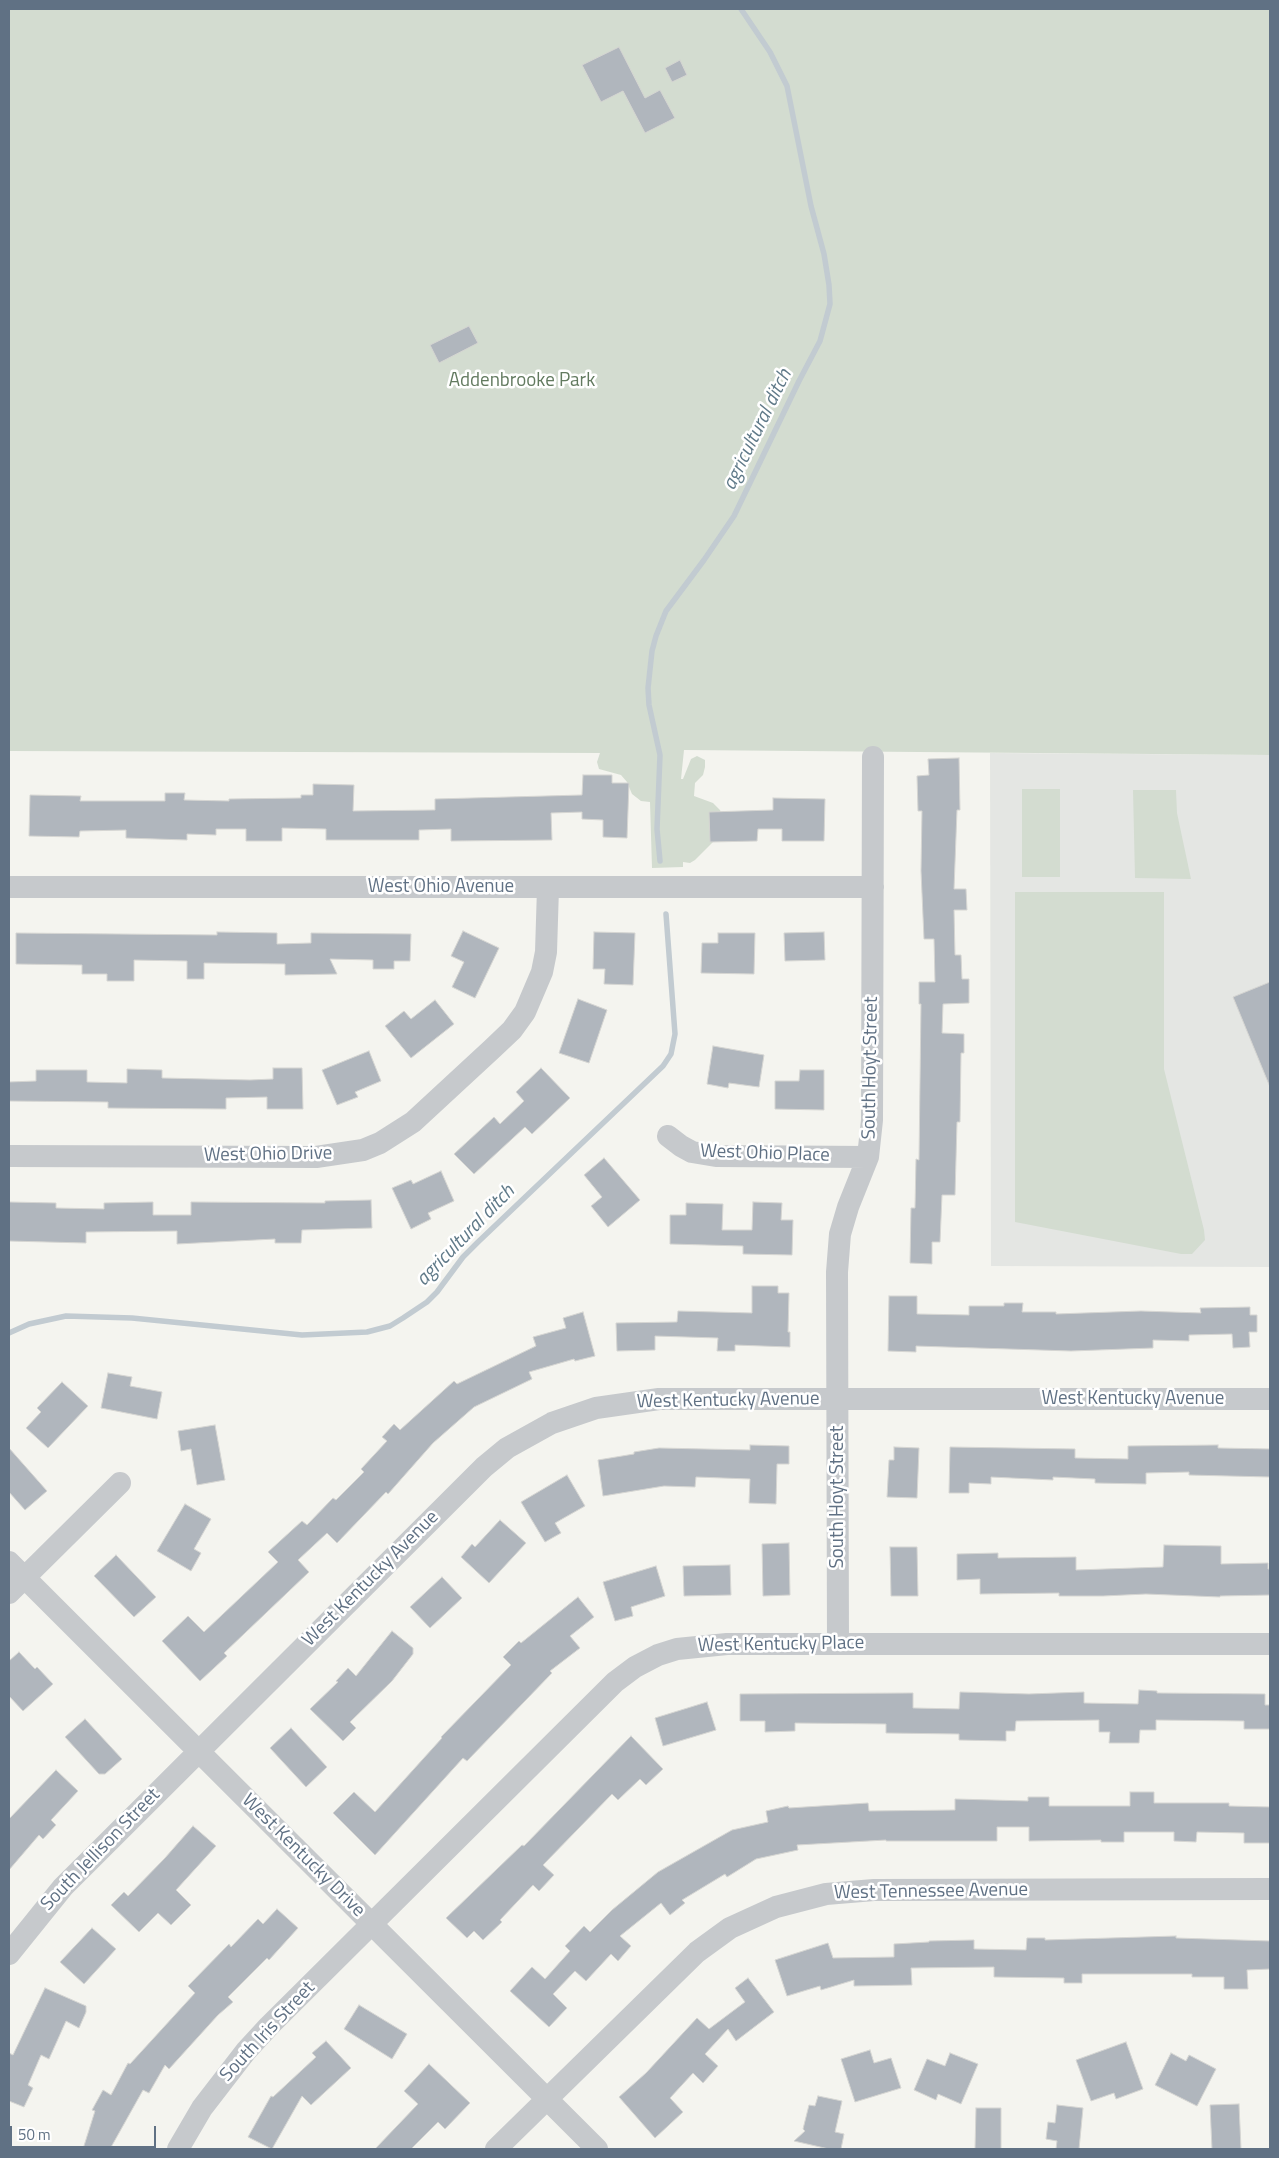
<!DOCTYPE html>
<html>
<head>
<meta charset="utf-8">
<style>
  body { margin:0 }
  #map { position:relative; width:1279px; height:2158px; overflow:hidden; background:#f4f4ef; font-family:"Titillium Web",sans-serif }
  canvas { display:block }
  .frame { position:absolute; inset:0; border:10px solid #607184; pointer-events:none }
  .scale { position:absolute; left:10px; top:2126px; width:146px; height:22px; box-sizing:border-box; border:2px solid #607184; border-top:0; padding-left:6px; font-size:15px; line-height:18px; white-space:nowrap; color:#607184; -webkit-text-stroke:4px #fff; paint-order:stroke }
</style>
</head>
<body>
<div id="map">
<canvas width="1279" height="2158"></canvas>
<div class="frame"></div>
<div class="scale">50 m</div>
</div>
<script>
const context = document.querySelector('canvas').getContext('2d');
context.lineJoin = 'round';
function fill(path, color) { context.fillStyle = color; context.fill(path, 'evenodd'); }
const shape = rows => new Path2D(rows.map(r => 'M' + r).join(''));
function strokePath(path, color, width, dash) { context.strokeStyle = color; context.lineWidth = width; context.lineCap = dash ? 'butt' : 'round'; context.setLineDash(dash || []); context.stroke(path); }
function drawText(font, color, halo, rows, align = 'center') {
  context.font = font + ' "Titillium Web",sans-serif'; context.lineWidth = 5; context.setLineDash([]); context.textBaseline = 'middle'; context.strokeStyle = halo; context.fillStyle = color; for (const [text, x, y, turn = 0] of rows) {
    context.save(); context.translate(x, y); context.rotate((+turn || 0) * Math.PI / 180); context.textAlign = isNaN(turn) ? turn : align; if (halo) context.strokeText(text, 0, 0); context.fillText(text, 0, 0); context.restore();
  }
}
fill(shape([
  [990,753,1270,755,1270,1267,991,1266]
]), '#e4e6e3');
fill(shape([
  [9,9,1270,9,1270,755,684,750,681,779,683,779,691,759,697,756,705,760,705,767,703,775,695,783,694,796,713,803,720,810,724,820,716,839,695,860,690,863,683,862,683,867,652,868,650,802,641,801,632,794,627,782,621,775,599,769,597,762,600,753,9,751],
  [1022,789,1060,789,1060,877,1022,877],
  [1133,790,1176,790,1177,813,1191,879,1135,878],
  [1015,892,1164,892,1164,1069,1204,1230,1205,1240,1192,1254,1181,1254,1015,1222]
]), '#d3dcd0');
strokePath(shape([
  [660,861,657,829,660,755,649,705,648,688,652,651,656,636,666,611,704,560,734,516,799,381,820,341,830,304,829,285,824,254,811,206,787,86,770,52,741,9],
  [9,1333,29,1324,66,1316,132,1318,302,1335,367,1332,390,1326,403,1318,427,1302,437,1292,463,1257,478,1242,663,1066,671,1054,675,1034,666,914]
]), '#c2cbd1', 5.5);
const building = shape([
  [619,47,645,98,660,90,675,118,645,133,623,91,601,102,582,65,619,47],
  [680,60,687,75,672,82,665,68,680,60],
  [469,326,478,343,439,363,430,345,469,326],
  [959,758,960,810,957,810,954,889,966,889,967,910,954,910,955,955,961,955,962,979,969,979,969,1003,943,1004,942,1033,964,1034,964,1053,961,1053,960,1122,957,1122,955,1195,942,1195,940,1242,932,1242,932,1264,910,1263,911,1208,915,1208,916,1159,919,1160,921,1004,919,1004,919,982,935,982,934,939,924,939,921,871,922,811,918,811,917,776,929,775,928,759,959,758],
  [583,775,612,775,612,783,629,783,627,838,603,837,603,820,582,819,582,812,551,813,552,840,451,841,451,829,419,830,419,840,326,840,326,829,282,828,282,841,246,841,246,829,216,829,216,835,187,834,187,840,126,838,126,830,80,831,79,837,29,836,30,795,81,796,80,801,165,801,165,793,185,793,184,800,229,801,229,799,301,798,301,795,313,795,313,784,354,785,353,811,435,810,435,799,582,795,583,775],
  [773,798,825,799,824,841,782,841,782,829,758,829,757,841,710,842,709,812,773,810,773,798],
  [463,931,499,948,475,998,452,987,464,962,451,956,463,931],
  [217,932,277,933,277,944,311,943,311,933,411,934,410,961,394,961,394,969,373,969,373,960,330,959,337,974,285,975,285,964,204,963,204,979,187,979,187,961,134,960,134,981,107,981,107,974,82,974,82,965,16,964,16,933,217,935,217,932],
  [594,932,635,933,633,985,604,984,605,969,593,969,594,932],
  [824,932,825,960,785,961,784,933,824,932],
  [718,933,755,933,754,974,701,973,702,943,718,943,718,933],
  [1270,982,1270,1087,1233,997,1270,982],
  [578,999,607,1010,589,1063,559,1053,578,999],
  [435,1000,454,1024,411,1058,385,1026,404,1011,411,1019,435,1000],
  [713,1046,764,1055,759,1087,729,1083,728,1088,707,1084,713,1046],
  [369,1051,381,1081,355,1092,358,1097,337,1105,322,1070,369,1051],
  [273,1068,302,1068,303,1109,267,1109,267,1097,226,1098,226,1109,108,1108,108,1102,9,1101,9,1082,36,1081,36,1070,87,1070,87,1082,127,1083,127,1069,162,1070,162,1078,250,1080,273,1079,273,1068],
  [541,1068,570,1098,532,1134,525,1127,474,1174,454,1154,494,1117,500,1124,524,1101,516,1092,541,1068],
  [800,1070,824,1070,824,1110,775,1109,775,1081,799,1081,800,1070],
  [604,1158,640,1200,608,1227,591,1206,602,1197,584,1175,604,1158],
  [441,1171,454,1201,428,1213,431,1219,411,1229,392,1188,411,1180,413,1184,441,1171],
  [371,1200,372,1228,302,1230,301,1243,275,1243,275,1239,177,1244,177,1231,86,1232,86,1243,9,1241,9,1202,56,1203,56,1208,104,1209,104,1203,153,1202,153,1215,191,1215,191,1202,325,1203,325,1201,371,1200],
  [753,1202,782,1203,781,1220,793,1220,792,1255,743,1254,743,1246,670,1244,670,1215,686,1215,686,1203,723,1204,722,1230,752,1230,753,1202],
  [752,1286,778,1286,778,1293,789,1293,788,1332,790,1332,790,1347,735,1345,735,1351,717,1351,718,1338,655,1336,655,1350,617,1351,616,1323,677,1322,678,1311,752,1313,752,1286],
  [889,1296,917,1296,917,1314,969,1315,969,1306,1004,1306,1004,1303,1023,1303,1022,1312,1056,1312,1056,1314,1141,1311,1201,1313,1200,1308,1250,1307,1250,1315,1257,1315,1257,1332,1249,1332,1250,1347,1233,1348,1232,1334,1189,1335,1189,1341,1153,1340,1153,1348,1071,1351,916,1346,916,1352,888,1351,889,1296],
  [583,1312,595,1356,575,1361,574,1359,529,1372,532,1379,474,1407,433,1443,388,1494,386,1492,337,1543,327,1533,298,1560,309,1572,224,1653,227,1656,200,1681,162,1641,188,1616,204,1632,278,1562,268,1552,302,1521,307,1525,333,1498,336,1500,364,1472,361,1469,387,1441,382,1437,394,1424,400,1430,454,1381,457,1384,536,1346,533,1337,566,1328,563,1318,583,1312],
  [108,1373,132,1377,130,1386,162,1392,157,1419,101,1408,108,1373],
  [62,1382,88,1406,48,1448,26,1428,41,1412,37,1408,62,1382],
  [215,1425,225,1480,197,1485,191,1449,181,1451,178,1431,215,1425],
  [750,1445,789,1446,789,1464,777,1464,776,1504,749,1503,750,1479,696,1477,695,1487,664,1486,603,1496,598,1460,634,1454,634,1452,659,1448,750,1450,750,1445],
  [1218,1445,1218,1448,1270,1449,1270,1477,1189,1475,1189,1472,1146,1473,1146,1484,1095,1483,1095,1479,1053,1477,1053,1480,991,1477,991,1484,969,1483,969,1493,949,1493,950,1447,1075,1449,1075,1458,1128,1459,1128,1446,1218,1445],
  [894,1447,919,1448,917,1498,887,1497,889,1460,894,1460,894,1447],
  [9,1448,47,1491,25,1510,9,1492,9,1448],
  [567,1475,585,1506,555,1523,561,1533,545,1542,521,1502,567,1475],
  [185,1504,211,1519,194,1549,201,1553,191,1571,157,1551,185,1504],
  [500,1520,526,1543,489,1583,461,1557,472,1544,475,1547,500,1520],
  [789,1543,790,1595,763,1596,762,1544,789,1543],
  [1164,1545,1221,1546,1221,1564,1268,1563,1268,1569,1270,1569,1270,1595,1220,1596,1220,1597,1146,1594,1103,1596,1059,1596,1059,1593,980,1594,980,1579,957,1580,957,1554,998,1553,998,1558,1076,1557,1076,1570,1163,1567,1164,1545],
  [890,1547,917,1547,918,1596,891,1596,890,1547],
  [116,1555,156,1597,134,1617,94,1576,116,1555],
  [730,1565,731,1595,684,1596,683,1566,730,1565],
  [656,1566,665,1596,631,1607,633,1616,615,1621,603,1582,656,1566],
  [442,1577,462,1598,430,1628,410,1607,442,1577],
  [578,1597,594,1617,570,1636,580,1648,550,1671,552,1673,467,1761,463,1758,375,1855,333,1813,354,1792,375,1812,442,1738,441,1737,511,1665,503,1657,519,1641,521,1643,578,1597],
  [392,1631,413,1648,413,1654,392,1681,350,1722,356,1728,343,1741,310,1709,338,1682,336,1681,348,1668,356,1676,392,1631],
  [19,1652,35,1669,37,1667,53,1684,23,1711,9,1696,9,1661,19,1652],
  [1139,1690,1157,1691,1157,1693,1265,1694,1265,1705,1270,1705,1270,1729,1244,1729,1244,1721,1156,1720,1156,1730,1140,1730,1139,1743,1109,1743,1110,1732,1099,1732,1099,1720,1016,1721,1015,1731,1006,1731,1006,1741,959,1740,959,1734,886,1733,886,1724,795,1723,795,1731,765,1732,765,1721,740,1721,740,1694,913,1693,913,1708,959,1709,960,1692,1029,1694,1084,1692,1084,1703,1138,1704,1139,1690],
  [707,1702,716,1730,663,1746,655,1718,707,1702],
  [85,1719,122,1759,105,1774,99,1774,65,1737,85,1719],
  [291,1728,327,1767,306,1787,270,1748,291,1728],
  [631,1736,663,1769,646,1785,640,1779,618,1800,612,1794,543,1865,554,1875,539,1891,533,1885,500,1920,502,1922,483,1940,474,1931,467,1938,446,1918,522,1845,524,1846,631,1736],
  [56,1770,78,1791,51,1820,56,1825,43,1839,39,1835,9,1870,9,1819,56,1770],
  [1130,1792,1154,1792,1154,1803,1229,1803,1229,1806,1270,1807,1270,1843,1244,1843,1244,1833,1197,1832,1196,1842,1174,1841,1174,1832,1124,1832,1124,1842,1101,1842,1101,1840,1029,1841,1029,1827,997,1827,997,1841,886,1841,886,1840,797,1845,798,1850,756,1859,727,1877,725,1874,682,1900,685,1903,670,1915,661,1903,620,1936,631,1946,618,1961,611,1954,586,1981,575,1971,553,1994,567,2008,549,2027,510,1991,532,1967,545,1979,570,1951,565,1946,584,1926,590,1932,612,1910,658,1872,732,1830,768,1822,766,1811,788,1806,789,1808,868,1803,869,1811,955,1810,955,1799,1028,1801,1028,1797,1049,1797,1049,1806,1130,1806,1130,1792],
  [193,1826,216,1846,176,1890,191,1905,171,1925,158,1913,139,1932,111,1905,124,1892,128,1896,165,1858,193,1826],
  [277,1909,298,1928,269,1960,267,1958,228,1997,233,2002,218,2015,169,2069,165,2065,149,2093,143,2090,110,2149,83,2149,95,2111,92,2110,103,2090,111,2095,128,2063,130,2064,195,1993,188,1986,229,1944,231,1947,258,1919,263,1924,277,1909],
  [92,1928,116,1949,84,1984,60,1962,92,1928],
  [1176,1936,1176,1938,1270,1941,1270,1969,1247,1970,1248,1989,1224,1989,1224,1977,1192,1977,1192,1974,1082,1974,1082,1983,1064,1983,1064,1978,994,1977,994,1967,911,1968,912,1985,854,1986,854,1980,821,1990,820,1986,787,1996,775,1960,828,1943,833,1958,894,1957,894,1944,929,1942,929,1941,974,1940,974,1949,1026,1950,1027,1938,1045,1938,1045,1940,1176,1936],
  [748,1978,774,2012,736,2041,728,2029,705,2054,718,2066,703,2083,693,2073,670,2098,683,2112,655,2138,619,2097,646,2073,697,2018,709,2029,745,2002,735,1988,748,1978],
  [45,1988,86,2006,86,2012,79,2028,66,2021,49,2059,41,2055,28,2085,33,2088,24,2107,9,2101,9,2053,13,2055,45,1988],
  [359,2005,407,2034,392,2059,344,2029,359,2005],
  [326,2041,351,2068,311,2105,302,2096,272,2149,248,2137,271,2096,273,2097,316,2057,312,2053,326,2041],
  [1126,2042,1143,2089,1116,2099,1114,2093,1091,2101,1076,2060,1126,2042],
  [870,2050,874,2063,891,2058,901,2088,855,2102,841,2059,870,2050],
  [950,2053,978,2064,961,2104,938,2094,936,2100,914,2090,927,2059,945,2066,950,2053],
  [1171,2053,1186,2061,1189,2055,1216,2069,1197,2106,1155,2085,1171,2053],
  [429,2064,470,2103,445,2129,438,2122,411,2149,375,2149,418,2104,404,2091,429,2064],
  [818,2096,842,2101,835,2132,844,2134,841,2149,829,2149,794,2141,805,2131,803,2129,809,2105,815,2106,818,2096],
  [1239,2104,1241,2149,1212,2149,1210,2105,1239,2104],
  [1057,2105,1083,2108,1079,2149,1056,2149,1057,2141,1046,2139,1048,2122,1055,2123,1057,2105],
  [976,2108,1001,2108,1001,2149,975,2149,976,2108]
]);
fill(building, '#b0b6bd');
strokePath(building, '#d5d5d2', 1);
strokePath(shape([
  [9,887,873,887],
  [668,1136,681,1146,692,1152,716,1156,868,1157],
  [9,1156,316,1157,363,1150,380,1143,413,1122,492,1049,512,1030,525,1012,542,972,546,952,548,888],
  [9,1562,597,2149],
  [9,1593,120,1483],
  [838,1643,837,1272,840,1234,848,1207,868,1157,872,1120,873,757],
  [9,1954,63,1887,484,1467,507,1448,552,1423,596,1408,659,1399,1270,1399],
  [178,2149,202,2108,246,2051,269,2026,615,1682,635,1667,658,1655,677,1649,727,1644,1270,1644],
  [496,2149,697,1952,730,1928,776,1907,826,1894,874,1890,1270,1889]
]), '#c6c9cc', 22);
drawText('19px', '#627a5f', '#fff', [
  ["Addenbrooke Park",522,381]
]);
drawText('19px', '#607184', '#fff', [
  ["West Ohio Avenue",441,887],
  ["South Hoyt Street",871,1068,-89],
  ["West Ohio Place",765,1154,2],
  ["West Ohio Drive",268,1155,-1],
  ["West Kentucky Avenue",1133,1399],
  ["West Kentucky Avenue",728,1401,-1],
  ["South Hoyt Street",838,1497,-90],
  ["West Kentucky Avenue",371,1579,-45],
  ["West Kentucky Place",781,1645,-1],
  ["South Jellison Street",101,1850,-46],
  ["West Kentucky Drive",303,1856,45],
  ["West Tennessee Avenue",931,1892,-1],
  ["South Iris Street",268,2032,-47]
]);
drawText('italic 20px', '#607a89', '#fff', [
  ["agricultural ditch",758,430,-64],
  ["agricultural ditch",466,1236,-46]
]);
</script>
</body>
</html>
